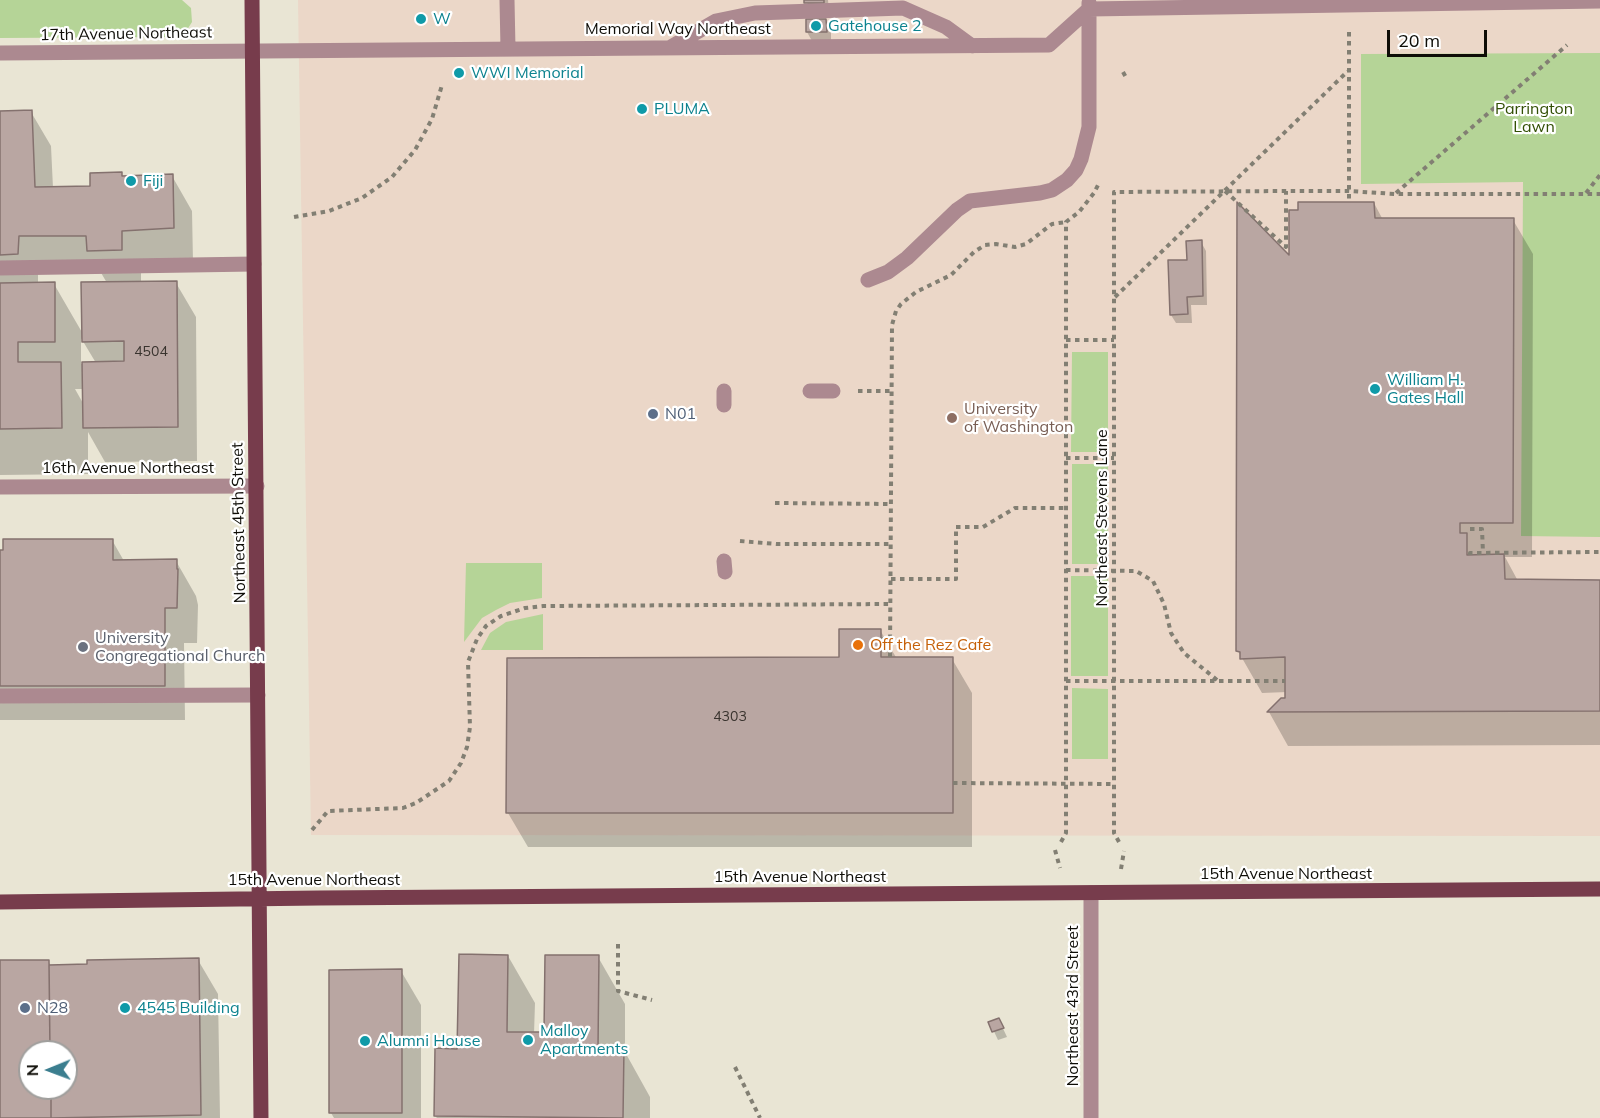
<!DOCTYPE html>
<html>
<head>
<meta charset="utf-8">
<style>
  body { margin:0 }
  #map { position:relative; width:1600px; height:1118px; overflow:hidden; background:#e9e5d4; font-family:Mulish,sans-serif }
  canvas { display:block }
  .north { position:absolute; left:18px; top:1040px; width:60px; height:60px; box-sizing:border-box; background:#fff; border:2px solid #9f9e9c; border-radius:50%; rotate:269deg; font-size:16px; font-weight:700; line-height:24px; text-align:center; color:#0e0d07 }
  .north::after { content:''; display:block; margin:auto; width:21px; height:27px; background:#3b7e8f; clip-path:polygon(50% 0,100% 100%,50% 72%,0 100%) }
  .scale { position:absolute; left:1387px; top:30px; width:100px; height:27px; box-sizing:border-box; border:3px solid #0e0d07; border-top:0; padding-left:8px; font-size:18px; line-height:21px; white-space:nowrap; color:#0e0d07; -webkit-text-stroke:4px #fff; paint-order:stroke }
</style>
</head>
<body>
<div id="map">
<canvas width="1600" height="1118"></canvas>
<div class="north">N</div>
<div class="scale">20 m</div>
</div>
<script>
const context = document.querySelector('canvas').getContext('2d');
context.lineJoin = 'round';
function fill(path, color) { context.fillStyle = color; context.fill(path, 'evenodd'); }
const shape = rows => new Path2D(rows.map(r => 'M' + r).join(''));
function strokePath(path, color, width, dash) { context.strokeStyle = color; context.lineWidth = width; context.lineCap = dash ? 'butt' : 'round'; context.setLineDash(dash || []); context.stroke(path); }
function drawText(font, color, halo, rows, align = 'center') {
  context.font = font + ' Mulish,sans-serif'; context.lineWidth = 4.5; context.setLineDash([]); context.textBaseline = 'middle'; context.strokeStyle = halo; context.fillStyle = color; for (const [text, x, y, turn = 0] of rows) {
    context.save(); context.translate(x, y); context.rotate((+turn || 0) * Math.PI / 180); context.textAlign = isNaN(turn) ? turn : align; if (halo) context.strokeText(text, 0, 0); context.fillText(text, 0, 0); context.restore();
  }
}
fill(shape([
  [298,0,1600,0,1600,836,311,835]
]), '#ebd7c8');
fill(shape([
  [0,0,182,0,191,8,192,22,185,33,180,37,0,38],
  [1600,53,1600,537,1521,536,1523,182,1361,184,1361,54],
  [1072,352,1108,352,1108,452,1071,452],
  [1072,464,1108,464,1108,564,1072,564],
  [466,563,542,563,542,598,510,603,496,610,482,618,464,642],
  [1071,576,1108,576,1108,676,1071,676],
  [543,614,543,650,481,650,490,633,506,622],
  [1072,688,1108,689,1108,759,1072,759]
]), '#b5d497');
fill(shape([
  [806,0,828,0,829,11,811,11],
  [826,20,831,29,831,40,812,41,807,32,807,21],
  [31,112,51,146,53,188,92,188,121,174,123,178,172,176,192,211,193,262,141,266,141,283,176,283,196,317,197,461,105,462,88,432,88,474,0,475,0,113],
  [38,271,100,271,107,283,83,334,54,284,38,284],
  [81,338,96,363,81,364],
  [75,389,84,389,84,405],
  [1374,203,1383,220,1513,220,1533,254,1532,557,1505,557,1518,581,1600,581,1600,745,1288,746,1269,712,1281,699,1287,699,1287,692,1262,693,1238,651,1291,258],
  [1201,242,1206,251,1207,305,1191,305,1192,323,1176,323,1171,315,1188,261],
  [112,540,124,561,176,561,196,596,198,605,197,643,184,643,185,720,0,720,0,552],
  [880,630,897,659,952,659,972,693,972,847,528,847,508,813,841,659],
  [508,956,535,1003,534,1034,546,1034,598,957,625,1004,625,1052,650,1097,650,1118,437,1118,435,1116,459,1050],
  [198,960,218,994,220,1118,0,1118,0,962,48,961,51,966],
  [30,1052,66,1052,66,1088,30,1088],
  [401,971,421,1005,421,1118,334,1118,331,1113],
  [999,1020,1007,1037,998,1040,990,1023]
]), '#0003');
const building = shape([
  [804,0,824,0,824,3,804,3,804,0],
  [806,19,826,19,827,32,806,32,806,19],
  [32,110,35,187,90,186,90,173,122,172,122,176,173,174,174,228,122,231,122,250,87,251,86,236,19,236,18,254,0,255,0,111,32,110],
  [1237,202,1289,255,1289,210,1298,210,1298,202,1374,202,1375,218,1514,218,1513,523,1460,523,1460,533,1467,533,1467,555,1504,554,1505,579,1600,580,1600,711,1267,712,1281,698,1285,698,1285,657,1240,659,1240,652,1236,651,1237,202],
  [1202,240,1203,296,1187,297,1188,314,1170,315,1168,260,1187,260,1186,241,1202,240],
  [177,281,178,427,83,428,82,362,124,361,124,341,82,342,81,282,177,281],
  [55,282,55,342,18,342,18,362,61,362,62,428,0,429,0,283,55,282],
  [3,539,113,539,113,560,177,559,177,569,178,569,177,608,165,608,165,686,0,686,0,550,3,550,3,539],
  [839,629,881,629,881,657,953,657,953,813,506,813,507,658,839,657,839,629],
  [459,954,508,955,507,1032,544,1032,545,955,599,955,598,1048,624,1048,623,1118,434,1116,435,1048,457,1049,459,954],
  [199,958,201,1115,51,1118,51,1088,66,1088,66,1052,50,1052,49,965,87,964,87,960,199,958],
  [0,960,49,960,50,1052,30,1052,30,1088,51,1088,51,1118,0,1118,0,960],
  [402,969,402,1113,329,1113,329,970,402,969],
  [999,1018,1004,1028,992,1032,988,1022,999,1018]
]);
fill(building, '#b9a6a2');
strokePath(building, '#84716e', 1.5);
strokePath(shape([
  [1349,32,1349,202],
  [1123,72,1127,79],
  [1225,191,1286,247,1286,191],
  [1396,193,1567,45],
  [1586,193,1600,175],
  [294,217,329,211,362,198,392,177,415,150,432,119,442,85],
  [1115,297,1349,70],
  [1066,340,1114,340],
  [858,391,891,391],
  [1066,458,1114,458],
  [775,503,891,504],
  [1470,529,1482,529,1483,553],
  [740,541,776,544,890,544],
  [1470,555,1470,553,1600,552],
  [1066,570,1136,571,1153,581,1164,604,1171,633,1184,653,1217,680],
  [891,579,956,579,956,527,983,527,1015,508,1066,508],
  [881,639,890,639],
  [890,657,892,325,896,311,901,304,916,292,951,275,974,252,985,245,996,244,1015,247,1026,244,1052,224,1066,222],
  [1066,681,1285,681],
  [953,783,1114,784],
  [312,830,328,811,403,808,416,803,449,781,461,763,467,747,470,727,468,662,477,639,486,626,501,616,525,608,543,606,890,604],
  [1061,842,1066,833,1066,222,1079,212,1094,193,1098,185],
  [1119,842,1114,833,1114,192,1286,191,1349,191,1395,194,1600,194],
  [1055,850,1060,868],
  [1121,869,1124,851],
  [618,944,618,991,652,1000],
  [735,1067,760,1118]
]), '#827f73', 4, [4.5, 4.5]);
strokePath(shape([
  [507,0,508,48],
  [671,47,716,21,755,13,903,8,946,27,972,46],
  [0,53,1049,45,1089,9,1600,1],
  [0,268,254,264],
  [868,280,888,272,907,258,957,210,970,201,1040,193,1052,190,1067,180,1076,170,1081,159,1089,127,1089,3],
  [724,391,724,405],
  [810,391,833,391],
  [0,487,257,486],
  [724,561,725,572],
  [0,696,258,695],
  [1091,893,1091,1118]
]), '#ac8990', 15);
strokePath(shape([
  [252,0,261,1118],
  [0,902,319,898,1600,889]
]), '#773c4c', 15);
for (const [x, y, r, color] of [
  [421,19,6,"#0f9aa8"],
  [816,26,6,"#0f9aa8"],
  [459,73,6,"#0f9aa8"],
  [642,109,6,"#0f9aa8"],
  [131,181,6,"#0f9aa8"],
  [1375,389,6,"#0f9aa8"],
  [653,414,6,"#5c6f8a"],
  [952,418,6,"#8d6e63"],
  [858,645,6,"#e8710a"],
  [83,647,6,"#6b7280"],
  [25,1008,6,"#5c6f8a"],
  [125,1008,6,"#0f9aa8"],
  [528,1040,6,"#0f9aa8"],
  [365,1041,6,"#0f9aa8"]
]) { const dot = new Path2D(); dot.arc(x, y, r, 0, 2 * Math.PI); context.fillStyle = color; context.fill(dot); strokePath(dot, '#fff', 2); }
drawText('14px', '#39332e', null, [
  ["4504",151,352],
  ["4303",730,717]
]);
drawText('16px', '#0d838f', '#fff', [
  ["W",433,19],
  ["Gatehouse 2",828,26],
  ["WWI Memorial",471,73],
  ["PLUMA",654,109],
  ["Fiji",143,181],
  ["William H.",1387,380],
  ["Gates Hall",1387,398],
  ["4545 Building",137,1008],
  ["Malloy",540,1031],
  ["Apartments",540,1049],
  ["Alumni House",377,1041]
], 'left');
drawText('16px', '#0e0d07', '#fff', [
  ["Memorial Way Northeast",678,29],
  ["17th Avenue Northeast",126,34,-1],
  ["16th Avenue Northeast",128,468],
  ["Northeast Stevens Lane",1102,518,-90],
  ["Northeast 45th Street",239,523,-91],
  ["15th Avenue Northeast",1286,874],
  ["15th Avenue Northeast",800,877],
  ["15th Avenue Northeast",314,880],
  ["Northeast 43rd Street",1073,1006,-90]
]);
drawText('16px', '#324f04', '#fff', [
  ["Parrington",1534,109],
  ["Lawn",1534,127]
]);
drawText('16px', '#785e54', '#fff', [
  ["University",964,409],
  ["of Washington",964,427]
], 'left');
drawText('16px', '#4e5e75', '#fff', [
  ["N01",665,414],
  ["N28",37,1008]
], 'left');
drawText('16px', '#5b616d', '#fff', [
  ["University",95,638],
  ["Congregational Church",95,656]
], 'left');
drawText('16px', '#c56008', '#fff', [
  ["Off the Rez Cafe",870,645]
], 'left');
</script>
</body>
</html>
